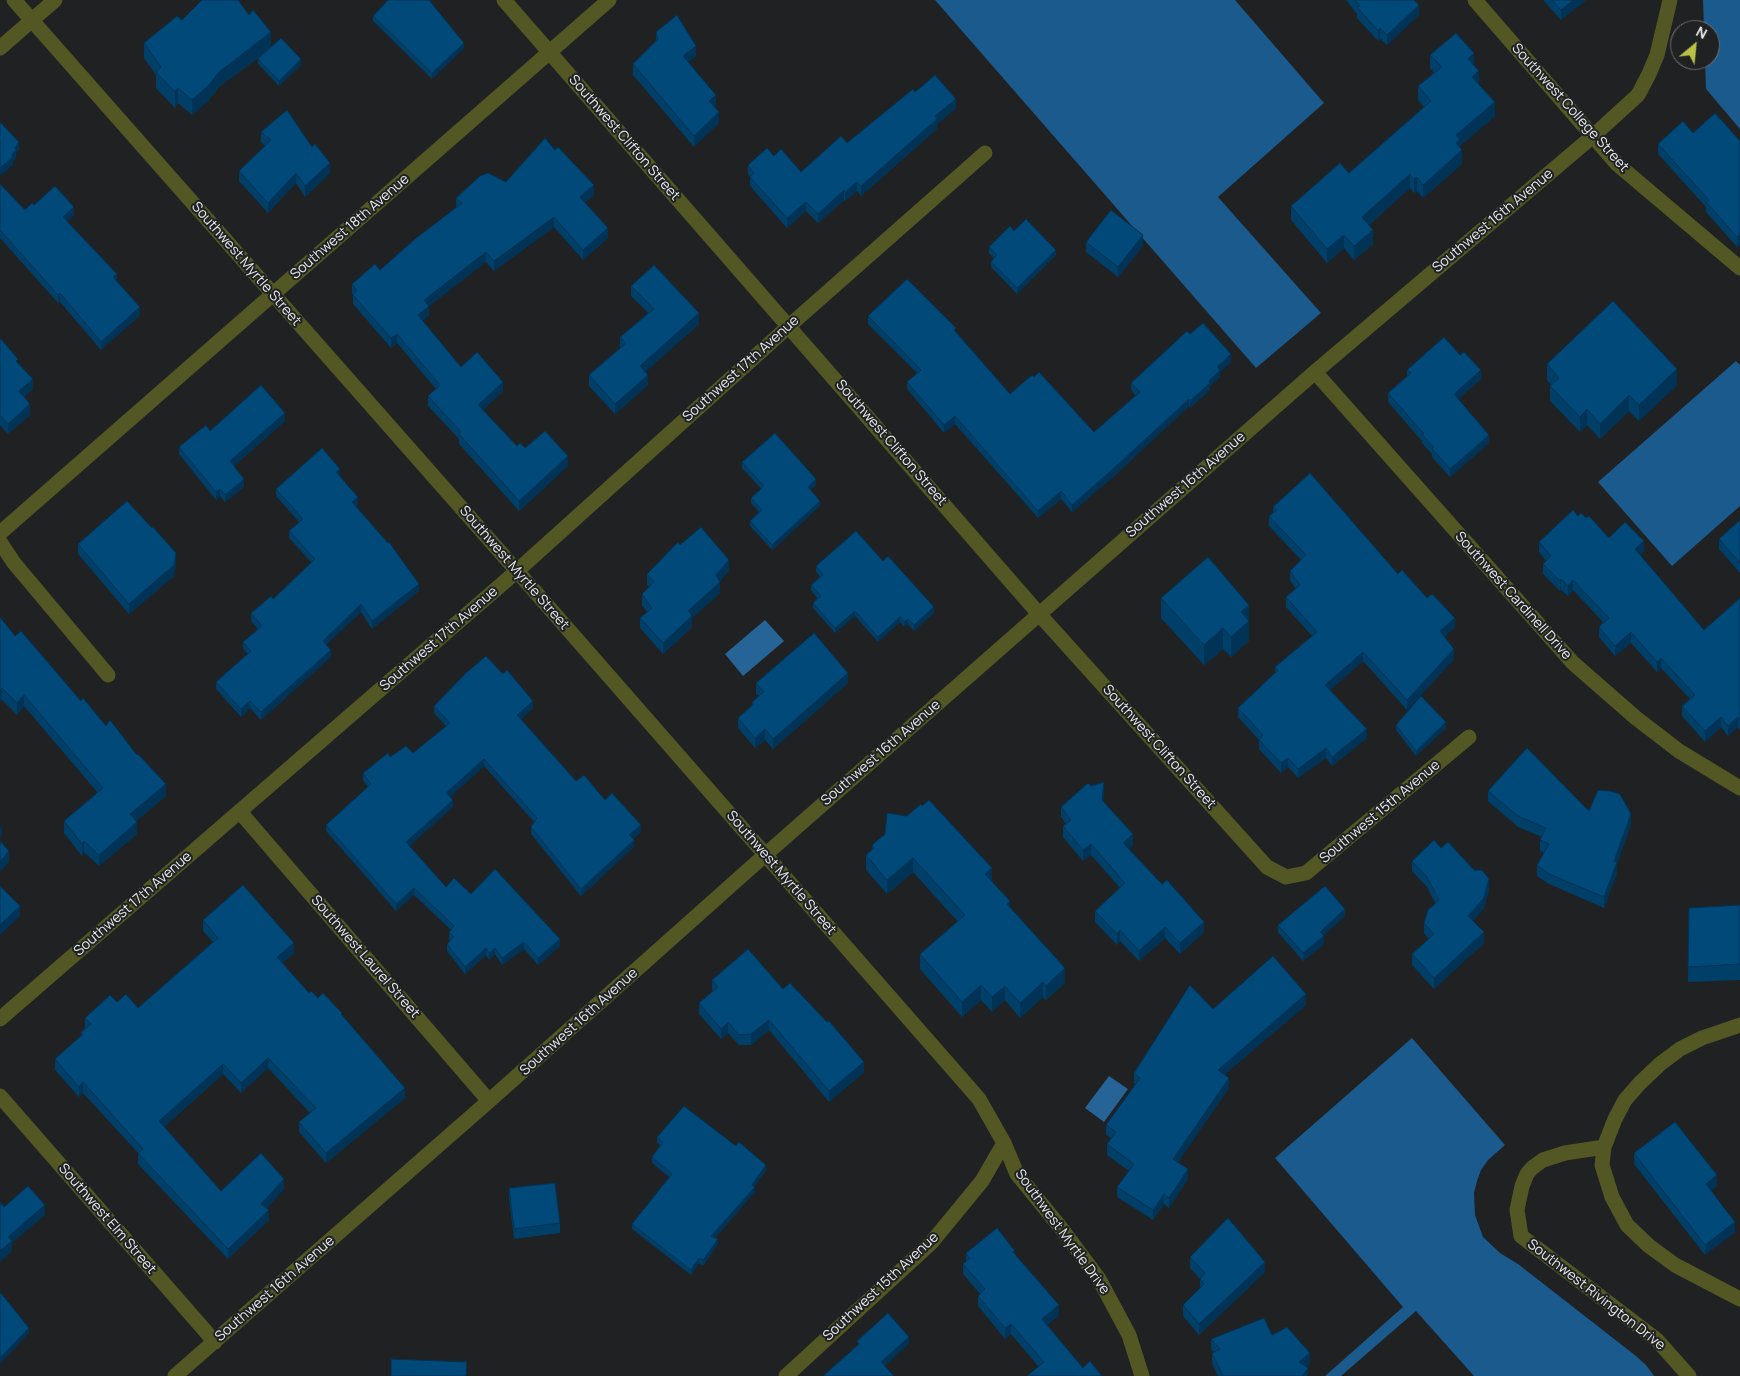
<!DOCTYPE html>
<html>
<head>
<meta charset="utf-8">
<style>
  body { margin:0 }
  #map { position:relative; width:1740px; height:1376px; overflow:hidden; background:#1f2123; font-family:Manrope,sans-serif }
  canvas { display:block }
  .north { position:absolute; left:1670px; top:20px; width:50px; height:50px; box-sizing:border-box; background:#1f2123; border:1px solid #707173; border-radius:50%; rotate:28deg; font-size:14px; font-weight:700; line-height:20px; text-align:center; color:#e9eaec }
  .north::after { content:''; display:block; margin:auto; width:18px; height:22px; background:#bac045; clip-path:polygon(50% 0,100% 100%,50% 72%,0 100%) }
</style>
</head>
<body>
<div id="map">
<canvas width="1740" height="1376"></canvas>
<div class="north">N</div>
</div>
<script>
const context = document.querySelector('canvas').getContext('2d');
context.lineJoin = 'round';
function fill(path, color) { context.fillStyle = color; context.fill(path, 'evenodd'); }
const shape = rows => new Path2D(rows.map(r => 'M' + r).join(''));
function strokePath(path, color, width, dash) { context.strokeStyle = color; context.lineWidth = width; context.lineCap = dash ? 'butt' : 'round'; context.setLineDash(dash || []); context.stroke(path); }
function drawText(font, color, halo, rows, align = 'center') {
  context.font = font + ' Manrope,sans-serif'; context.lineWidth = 4; context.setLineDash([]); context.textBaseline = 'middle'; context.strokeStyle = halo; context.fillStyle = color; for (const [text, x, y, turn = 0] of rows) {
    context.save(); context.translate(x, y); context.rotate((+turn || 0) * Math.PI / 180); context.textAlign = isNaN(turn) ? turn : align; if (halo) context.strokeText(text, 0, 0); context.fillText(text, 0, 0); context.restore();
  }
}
fill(shape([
  [935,0,1235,0,1324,103,1218,197,1321,313,1256,368],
  [1703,0,1740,0,1740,129,1706,89,1705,60,1710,60,1710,30,1704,30],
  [1736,361,1740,365,1740,506,1672,566,1598,482],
  [1412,1038,1505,1145,1488,1160,1481,1170,1477,1181,1474,1193,1475,1215,1483,1237,1500,1253,1518,1264,1636,1356,1646,1365,1654,1376,1474,1376,1416,1311,1341,1376,1325,1376,1403,1307,1275,1158]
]), '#1a5a8c');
fill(shape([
  [765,620,784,641,743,676,725,654],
  [1109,1076,1128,1089,1104,1122,1085,1108]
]), '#266497');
strokePath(shape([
  [14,0,517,571,979,1099,1004,1143,1017,1174,1061,1228,1099,1279,1129,1335,1142,1376],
  [504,0,1039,614,1267,867,1286,877,1306,873,1469,737],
  [1475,0,1617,164,1740,268],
  [0,48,55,0],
  [1315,372,1573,663,1636,718,1679,751,1740,788],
  [0,533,609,0],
  [0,542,14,563,108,675],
  [240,812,489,1101],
  [0,1019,517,571,789,326,985,153],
  [1740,1025,1702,1038,1680,1049,1660,1064,1640,1083,1625,1100,1615,1119,1604,1147,1602,1165,1612,1197,1627,1225,1649,1246,1675,1265,1740,1299],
  [0,1096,215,1342],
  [1604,1147,1565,1153,1543,1160,1532,1168,1527,1174,1522,1186,1517,1210,1521,1236,1657,1340,1689,1376],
  [175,1376,489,1101,765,855,1315,372,1593,136,1638,95,1649,74,1657,55,1670,0],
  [786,1376,931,1243,982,1181,1004,1143]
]), '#535723', 15);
fill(shape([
  [1346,0,1414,0,1419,15,1387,45,1380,39,1378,41,1357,18,1357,14],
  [1543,0,1586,0,1561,20],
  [373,16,464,48,432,79,373,21],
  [182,20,271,47,301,65,279,86,258,64,258,59,265,53,219,87,208,101,192,115,178,103,175,108,156,88,156,75,144,58,144,43],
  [656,32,696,56,688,62,716,106,714,107,719,123,694,147,633,75,633,64,656,41],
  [1430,55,1474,65,1479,84,1495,116,1460,146,1462,164,1423,198,1417,191,1414,193,1410,188,1369,225,1373,244,1354,260,1344,248,1327,263,1291,220,1291,206,1349,173,1424,107,1418,100,1418,86,1434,73,1430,68],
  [915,92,956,108,937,124,937,129,861,196,857,191,845,201,844,200,818,223,806,211,787,228,750,186,750,177,748,174,748,165,774,156,801,172,847,143],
  [261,132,330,173,305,197,296,183,268,213,239,181,239,171,265,146,261,142],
  [1693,133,1740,141,1740,245,1737,247,1706,212,1706,207,1658,154,1658,144],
  [506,182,594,195,585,203,608,238,583,260,554,227,494,271,486,262,429,306,429,315,422,321,461,367,503,391,483,410,517,446,525,448,568,466,519,511,459,444,459,439,428,406,428,396,436,389,397,343,391,348,353,304,353,295,352,293,352,284,380,270,456,207,456,198],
  [0,184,25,210,34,205,74,215,67,221,117,282,140,315,101,350,60,302,58,303,0,238],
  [1086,242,1143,246,1118,277,1086,252],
  [989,247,1056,255,1017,294,991,267,991,262,994,258,989,253],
  [631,286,699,324,645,372,648,385,615,414,589,386,589,375,620,348,620,337,648,313,631,296],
  [868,316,956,332,1010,394,1094,432,1136,396,1131,390,1131,383,1190,334,1231,362,1220,372,1220,377,1210,386,1210,390,1190,408,1189,406,1113,477,1072,512,1061,499,1038,518,955,424,944,433,907,389,907,382,917,373,868,324],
  [0,338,18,363,33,389,24,397,30,415,8,434,0,425],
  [1547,364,1677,385,1639,421,1629,411,1600,439,1587,425,1580,432,1550,401,1550,386,1551,385,1547,380],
  [1407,370,1481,379,1458,399,1489,443,1450,477,1432,457,1432,454,1422,443,1422,441,1388,402,1388,393,1407,377],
  [285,421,234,466,244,487,225,502,220,496,216,500,179,454,179,447,210,431],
  [742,462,816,485,810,490,820,506,772,550,750,526,750,521,759,512,751,503,751,498,761,489,742,468],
  [340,476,358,504,356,506,419,591,372,629,361,612,326,645,331,657,261,720,250,708,241,717,216,689,216,682,248,654,243,649,243,642,258,629,251,621,251,613,273,599,312,563,289,538,289,531,299,522,276,496,276,489],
  [1273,507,1398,574,1427,598,1455,627,1444,637,1454,659,1407,710,1363,661,1330,690,1367,738,1332,766,1326,758,1298,778,1288,767,1281,773,1259,749,1259,740,1238,717,1238,708,1275,673,1275,667,1312,636,1286,607,1286,597,1296,589,1290,580,1290,571,1301,560,1269,526,1269,516,1273,513],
  [1578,516,1586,518,1609,538,1644,551,1640,555,1704,630,1740,598,1740,730,1738,727,1728,736,1721,727,1705,742,1682,716,1682,706,1690,699,1661,668,1657,672,1631,643,1615,656,1599,637,1599,627,1603,622,1573,590,1568,596,1561,590,1560,591,1543,574,1543,564,1546,561,1539,552,1539,542],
  [1740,520,1740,573,1719,549,1719,539],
  [78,544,176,564,174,576,129,614,78,554],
  [680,545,729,571,720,581,720,593,692,618,692,627,663,654,640,628,640,618,647,612,642,605,642,594,649,587,647,585,647,574],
  [883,561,934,613,914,631,908,624,904,627,900,622,878,642,855,616,835,633,813,608,813,603,818,599,811,590,811,585,820,577,816,572,816,566],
  [1161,598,1249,605,1249,641,1231,657,1223,649,1204,665,1161,618],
  [0,617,15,636,81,701,166,796,136,821,137,834,99,866,84,852,82,856,64,833,64,821,98,793,24,706,17,715,2,700,0,702],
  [756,683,848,683,773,749,765,740,755,748,738,728,738,718,752,705,752,702,759,696,756,694],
  [434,706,533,708,521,719,576,781,605,800,641,832,633,839,634,847,581,896,531,834,531,827,534,822,484,766,450,797,453,807,409,846,446,887,471,894,560,946,538,965,524,949,502,965,495,954,489,960,486,955,465,974,447,951,447,944,450,941,449,939,449,932,451,930,414,895,396,911,326,831,326,825,368,787,363,780,363,773,390,757,413,753,446,726,434,713],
  [1396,725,1446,728,1416,756,1396,730],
  [1488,791,1589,811,1631,825,1617,864,1617,873,1604,908,1549,884,1537,876,1537,865,1544,853,1540,851,1540,840,1542,837,1518,827,1488,801],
  [1104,792,1103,801,1133,845,1129,849,1204,932,1180,954,1165,938,1139,961,1120,941,1117,945,1095,922,1095,911,1120,888,1091,855,1083,861,1063,837,1063,826,1066,824,1061,817,1061,807],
  [872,845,992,881,1010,908,1065,983,1046,1000,1043,997,1020,1018,1005,1000,992,1012,981,1000,962,1017,920,969,920,954,958,922,913,872,887,894,866,870,866,855,872,850],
  [1441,848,1489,890,1484,908,1473,921,1484,943,1434,989,1412,965,1412,954,1429,939,1424,933,1424,923,1435,903,1427,887,1412,871,1412,861],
  [1740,905,1740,980,1688,982,1689,908],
  [1345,916,1323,936,1324,944,1303,961,1278,932,1278,925],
  [203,920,294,953,282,963,309,993,318,998,342,1016,405,1098,326,1163,299,1132,299,1122,310,1113,268,1068,241,1093,223,1074,164,1127,221,1191,284,1189,267,1208,269,1220,228,1259,138,1164,138,1153,83,1093,79,1097,55,1070,55,1059,81,1036,81,1032,85,1028,85,1018,117,1002,138,1008,213,942,203,931],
  [712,980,783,989,864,1072,829,1102,769,1030,751,1045,739,1045,728,1033,721,1039,699,1014,699,1003,713,991,712,990],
  [1306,1005,1225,1074,1229,1088,1178,1162,1188,1179,1169,1208,1164,1204,1153,1220,1117,1197,1117,1187,1129,1171,1107,1155,1107,1144,1111,1138,1106,1135,1106,1125,1136,1084,1134,1083,1134,1073,1213,1009],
  [657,1137,766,1170,754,1186,755,1192,715,1238,718,1244,703,1266,699,1263,691,1275,632,1229,632,1224,669,1177,652,1163,652,1157,660,1145,657,1143],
  [1634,1153,1717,1186,1711,1190,1735,1232,1705,1255,1634,1164],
  [509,1188,560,1223,560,1233,514,1239,509,1199],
  [966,1253,1015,1255,1059,1315,1047,1325,1083,1368,1102,1376,1038,1366,1011,1334,1005,1339,978,1306,978,1296,980,1294,963,1274,963,1264,966,1262],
  [1190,1257,1265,1272,1199,1335,1183,1316,1183,1305,1200,1288,1200,1279,1190,1268],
  [1272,1335,1310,1363,1306,1367,1308,1376,1218,1376,1212,1364,1212,1353,1214,1352,1211,1349,1211,1339]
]), '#003f68');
fill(shape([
  [1573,0,1586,0,1561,20,1561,10],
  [1419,5,1419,15,1387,45,1387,35],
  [1380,28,1380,39,1378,41,1378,31],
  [271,32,271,48,219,87,208,101,192,115,192,100,219,72],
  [464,43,464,48,432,79,432,73],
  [696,46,696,56,683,67,683,56],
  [1474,53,1474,67,1468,59],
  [301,59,301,65,279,86,279,81],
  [1479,71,1479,84,1472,77],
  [178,88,178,103,175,108,175,92],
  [716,95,716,106,709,111,709,101],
  [956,99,956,108,937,124,937,129,861,196,861,186,935,116],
  [1495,102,1495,116,1460,146,1460,151,1462,150,1462,164,1423,198,1423,185,1456,135],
  [719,112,719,123,694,147,694,136],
  [19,142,19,150,16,154,16,158,13,162,13,165,0,176,0,168,12,155,15,148],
  [330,163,330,173,305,197,305,186],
  [296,173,296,183,268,213,268,203],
  [1410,174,1410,188,1362,231,1362,217],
  [1417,177,1417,191,1414,193,1414,179],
  [857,182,857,191,845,201,845,192],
  [594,185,594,195,580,207,580,197],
  [844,190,844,200,818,223,818,214],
  [806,202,806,211,787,228,787,218],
  [74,207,74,215,63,225,63,217],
  [554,217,554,227,494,271,494,261],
  [608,228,608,238,583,260,583,250],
  [1373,230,1373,244,1354,260,1354,246],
  [1740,234,1740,245,1737,247,1737,237],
  [1143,235,1143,246,1118,277,1118,267],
  [1344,235,1344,248,1327,263,1327,249],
  [1056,250,1056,255,1017,294,1017,288],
  [486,252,486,262,429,306,429,315,418,325,418,315,424,300],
  [117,274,117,282,113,277],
  [60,293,60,302,58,303,58,295],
  [140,307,140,315,101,350,101,342],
  [699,313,699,324,640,377,640,366],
  [397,334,397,343,391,348,391,338],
  [1231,354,1231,362,1220,372,1220,377,1210,386,1210,390,1190,408,1190,401,1209,381,1217,367],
  [1677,369,1677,385,1639,421,1639,405],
  [1481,370,1481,379,1454,403,1454,394],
  [648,375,648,385,615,414,615,404],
  [33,379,33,389,19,402,19,391],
  [503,382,503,391,478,414,478,405],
  [1629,395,1629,411,1600,439,1600,424],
  [1189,399,1189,406,1113,477,1072,512,1072,505],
  [30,404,30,415,8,434,8,424],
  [1587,409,1587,425,1580,432,1580,417],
  [285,413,285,421,230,469,230,461],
  [955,416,955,424,944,433,944,425],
  [1489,435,1489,443,1450,477,1450,469],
  [568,456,568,466,519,511,519,501],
  [340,469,340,476,336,472],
  [244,479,244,487,225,502,225,495],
  [816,479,816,485,808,492,808,487],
  [220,489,220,496,216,500,216,492],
  [1061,491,1061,499,1038,518,1038,511],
  [358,497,358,504,352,509,352,502],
  [820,501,820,506,772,550,772,545],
  [1644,541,1644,551,1635,559,1635,549],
  [176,553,176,564,174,576,129,614,129,604],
  [729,560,729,571,716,585,716,575],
  [1561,579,1561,590,1560,591,1560,581],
  [1573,580,1573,590,1568,596,1568,586],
  [720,582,720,593,692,618,692,627,663,654,663,643,688,611],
  [419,584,419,591,372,629,372,621],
  [361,604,361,612,323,648,323,641],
  [1249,605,1249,641,1231,657,1231,637,1241,612],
  [934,607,934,613,914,631,914,625],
  [855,611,855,616,835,633,835,628],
  [900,617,900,622,878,642,878,637],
  [1455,618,1455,627,1440,641,1440,631],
  [908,619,908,624,904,627,904,622],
  [1223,628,1223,649,1204,665,1204,645],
  [1631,632,1631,643,1615,656,1615,646],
  [1454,649,1454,659,1407,710,1407,700],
  [331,650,331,657,261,720,261,712],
  [1363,652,1363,661,1325,694,1325,685],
  [1661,658,1661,668,1657,672,1657,662],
  [848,673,848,683,773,749,773,739],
  [2,688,2,700,0,702,0,690],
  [24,695,24,706,17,715,17,703],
  [250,701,250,708,241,717,241,709],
  [533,701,533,708,517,722,517,715],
  [1721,717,1721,727,1705,742,1705,731],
  [1738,717,1738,727,1728,736,1728,726],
  [1446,722,1446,728,1416,756,1416,751],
  [765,729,765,740,755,748,755,738],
  [1367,729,1367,738,1332,766,1332,757],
  [1326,748,1326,758,1298,778,1298,769],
  [1288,758,1288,767,1281,773,1281,763],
  [484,759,484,766,446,800,446,793],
  [1104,782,1104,792,1102,810,1102,800],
  [166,784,166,796,130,826,130,814],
  [453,800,453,807,406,849,406,842],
  [1631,814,1631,825,1617,864,1617,873,1604,908,1604,897,1614,861],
  [137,822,137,834,99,866,99,855],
  [2,823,2,833,0,840,0,829],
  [641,825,641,832,629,842,629,835],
  [1133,834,1133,845,1123,853,1123,843],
  [634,840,634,847,581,896,581,889],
  [84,841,84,852,82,856,82,844],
  [1091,844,1091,855,1083,861,1083,850],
  [9,851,9,862,0,872,0,862],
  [913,858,913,872,887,894,887,880],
  [992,868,992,882,985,874],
  [1489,879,1489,890,1484,908,1468,927,1468,916],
  [414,888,414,895,396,911,396,904],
  [1010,901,1010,916,1007,904],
  [20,906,20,916,0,935,0,925],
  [1345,909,1345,916,1320,939,1320,932],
  [1204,922,1204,932,1180,954,1180,943],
  [1165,927,1165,938,1139,961,1139,951],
  [1120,930,1120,941,1117,945,1117,934],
  [1484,932,1484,943,1434,989,1434,978],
  [1324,936,1324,944,1303,961,1303,953],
  [560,939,560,946,538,965,538,958],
  [524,942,524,949,502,965,502,958],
  [294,943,294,953,277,968,277,957],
  [486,948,486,955,465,974,465,967],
  [495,948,495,954,489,960,489,953],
  [1065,968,1065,983,1046,1000,1046,986],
  [1043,982,1043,997,1020,1018,1020,1003],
  [981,985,981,1000,962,1017,962,1002],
  [1005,986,1005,1000,992,1012,992,997],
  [1306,994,1306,1005,1218,1080,1218,1070],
  [769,1020,769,1030,751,1045,751,1034],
  [728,1022,728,1033,721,1039,721,1029],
  [268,1058,268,1068,241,1093,241,1083],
  [864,1062,864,1072,829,1102,829,1091],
  [223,1064,223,1074,159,1131,159,1121],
  [1229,1078,1229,1088,1173,1169,1173,1159],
  [83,1082,83,1093,79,1097,79,1087],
  [405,1088,405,1098,326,1163,326,1153],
  [766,1165,766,1170,752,1190,752,1185],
  [1188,1169,1188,1179,1169,1208,1169,1198],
  [1717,1175,1717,1186,1706,1194,1706,1184],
  [284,1179,284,1189,261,1215,261,1204],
  [755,1187,755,1192,711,1242,711,1236],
  [1164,1194,1164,1204,1153,1220,1153,1210],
  [45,1205,45,1215,12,1243,12,1251,0,1262,0,1251,8,1237],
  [269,1210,269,1220,228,1259,228,1249],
  [1735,1222,1735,1232,1705,1255,1705,1245],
  [718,1239,718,1244,703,1266,703,1260],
  [699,1258,699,1263,691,1275,691,1270],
  [1265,1262,1265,1272,1199,1335,1199,1324],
  [1059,1305,1059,1315,1042,1329,1042,1319],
  [1011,1324,1011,1334,1005,1339,1005,1328],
  [29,1328,29,1333,0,1364,0,1358],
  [909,1337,909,1344,881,1370,881,1362],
  [1310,1353,1310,1363,1299,1372,1299,1362],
  [1308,1368,1308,1376,1302,1376]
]), '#035');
const building = shape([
  [202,0,238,0,249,15,253,10,271,32,219,72,208,86,192,100,178,88,175,92,156,72,161,67,144,43,177,16,182,20,202,0],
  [388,0,429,0,464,43,432,73,373,16,388,0],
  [1355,0,1414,0,1419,5,1387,35,1380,28,1378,31,1357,7,1360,6,1355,0],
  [1552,0,1573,0,1561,10,1552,0],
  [677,15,696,46,683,56,716,95,709,101,719,112,694,136,633,64,658,39,656,32,677,15],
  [1456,33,1474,53,1468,59,1479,71,1472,77,1495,102,1456,135,1460,140,1456,143,1462,150,1423,185,1417,177,1414,179,1410,174,1362,217,1373,230,1354,246,1344,235,1327,249,1291,206,1340,163,1349,173,1431,101,1418,86,1442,67,1430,55,1456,33],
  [281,38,301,59,279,81,258,59,281,38],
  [935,75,956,99,935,116,937,119,861,186,857,182,845,192,844,190,818,214,806,202,787,218,750,177,754,173,748,165,767,148,774,156,781,149,801,172,841,136,847,143,913,89,915,92,935,75],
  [287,110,312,147,315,144,330,163,305,186,296,173,268,203,239,171,271,140,261,132,287,110],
  [1715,113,1740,141,1740,234,1737,237,1706,202,1709,200,1658,144,1683,121,1693,133,1715,113],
  [0,122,19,142,15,148,16,150,12,155,13,157,0,168,0,122],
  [545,138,555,150,558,147,594,185,580,197,608,228,583,250,554,217,494,261,486,252,424,300,429,306,418,315,461,367,477,352,503,382,478,405,517,446,520,443,525,448,545,431,568,456,519,501,459,434,461,432,428,396,440,385,397,334,391,338,353,295,357,291,352,284,375,264,380,270,415,239,462,203,456,198,480,176,488,173,506,182,545,138],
  [0,184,25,210,32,203,34,205,55,186,74,207,63,217,117,274,113,277,140,307,101,342,60,293,58,295,0,230,0,184],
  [1111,210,1143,235,1118,267,1086,242,1111,210],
  [1026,219,1056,250,1017,288,991,262,997,255,989,247,1010,226,1014,231,1026,219],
  [654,265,699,313,640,366,648,375,615,404,589,375,626,343,620,337,654,309,631,286,654,265],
  [907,279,956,328,954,330,1010,394,1032,375,1034,377,1039,372,1094,432,1140,392,1131,383,1187,331,1190,334,1203,323,1231,354,1217,367,1220,370,1209,381,1210,383,1190,401,1189,399,1113,469,1072,505,1061,491,1038,511,955,416,944,425,907,382,921,370,868,316,907,279],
  [1613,301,1677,369,1639,405,1629,395,1600,424,1587,409,1580,417,1550,386,1559,378,1547,364,1613,301],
  [1444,337,1460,355,1464,352,1481,370,1454,394,1489,435,1450,469,1432,449,1434,447,1422,435,1424,434,1388,393,1411,373,1407,370,1444,337],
  [0,338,18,359,16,361,33,379,19,391,30,404,8,424,0,415,0,338],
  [261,385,285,413,230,461,244,479,225,495,220,489,216,492,179,447,206,425,210,431,261,385],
  [775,433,816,479,808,487,820,501,772,545,750,521,762,510,751,498,764,486,742,462,775,433],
  [322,448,340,469,336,472,358,497,352,502,388,543,389,542,419,584,372,621,361,604,323,641,331,650,261,712,250,701,241,709,216,682,251,651,243,642,262,626,251,613,271,596,273,599,315,559,289,531,303,519,276,489,322,448],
  [1310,473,1398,574,1402,570,1427,598,1432,594,1455,618,1440,631,1454,649,1407,700,1363,652,1325,685,1367,729,1332,757,1326,748,1298,769,1288,758,1281,763,1259,740,1263,735,1238,708,1278,670,1275,667,1317,632,1286,597,1300,585,1290,571,1306,555,1269,516,1277,510,1273,507,1310,473],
  [127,501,152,528,153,527,176,553,174,565,129,604,78,544,127,501],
  [1573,510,1578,516,1581,513,1586,518,1589,516,1609,538,1625,522,1644,541,1635,549,1704,630,1740,598,1740,720,1738,717,1728,726,1721,717,1705,731,1682,706,1695,695,1661,658,1657,662,1631,632,1615,646,1599,627,1609,618,1573,580,1568,586,1561,579,1560,581,1543,564,1551,556,1539,542,1573,510],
  [1740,520,1740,563,1719,539,1740,520],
  [701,527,729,560,716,575,720,582,688,611,692,616,663,643,640,618,652,608,642,594,654,582,647,574,678,542,680,545,701,527],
  [856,531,883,561,888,556,934,607,914,625,908,619,904,622,900,617,878,637,855,611,835,628,813,603,821,596,811,585,823,575,816,566,856,531],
  [1208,557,1249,605,1241,612,1249,621,1231,637,1223,628,1204,645,1161,598,1208,557],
  [0,617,15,636,21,631,81,701,83,698,106,726,110,720,137,755,138,754,166,784,130,814,137,822,99,855,84,841,82,844,64,821,103,788,24,695,17,703,2,688,0,690,0,617],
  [814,633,848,673,773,739,765,729,755,738,738,718,754,704,752,702,764,692,756,683,814,633],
  [486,656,503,674,507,670,533,701,517,715,576,781,584,775,605,800,612,793,641,825,629,835,634,840,581,889,531,827,537,818,484,759,446,793,453,800,406,842,446,887,454,878,471,894,495,869,560,939,538,958,524,942,502,958,495,948,489,953,486,948,465,967,447,944,454,937,449,932,454,926,414,888,396,904,326,825,371,784,363,773,388,753,390,757,406,746,413,753,450,723,434,706,466,673,486,656],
  [1421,696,1446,722,1416,751,1396,725,1421,696],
  [1527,748,1589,811,1598,790,1610,791,1620,794,1631,814,1614,861,1617,862,1604,897,1549,874,1537,865,1549,844,1540,840,1546,828,1518,816,1488,791,1527,748],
  [1104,782,1102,800,1133,834,1123,843,1162,884,1167,880,1204,922,1180,943,1165,927,1139,951,1120,930,1117,934,1095,911,1125,883,1091,844,1083,850,1063,826,1071,820,1061,807,1088,783,1091,786,1104,782],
  [929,800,992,868,985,874,1010,901,1007,904,1065,968,1046,986,1043,982,1020,1003,1005,986,992,997,981,985,962,1002,920,954,965,915,913,858,887,880,866,855,874,848,872,845,885,834,887,813,907,816,921,804,922,806,929,800],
  [1434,840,1441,848,1448,842,1474,870,1482,870,1489,879,1484,898,1468,916,1484,932,1434,978,1412,954,1434,934,1424,923,1428,910,1439,900,1427,877,1412,861,1434,840],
  [0,841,9,851,0,862,0,841],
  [243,885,294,943,277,957,309,993,311,991,318,998,323,993,342,1013,341,1014,405,1088,326,1153,299,1122,316,1108,268,1058,241,1083,223,1064,159,1121,221,1191,261,1153,284,1179,261,1204,269,1210,228,1249,138,1153,143,1149,83,1082,79,1087,55,1059,83,1034,81,1032,91,1024,85,1018,110,995,117,1002,126,994,138,1008,218,938,203,920,243,885],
  [0,886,20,906,0,925,0,886],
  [1325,886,1345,909,1320,932,1324,936,1303,953,1278,925,1325,886],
  [1740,905,1740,964,1688,967,1689,908,1740,905],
  [748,949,783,989,790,983,827,1022,829,1021,864,1062,829,1091,769,1020,751,1034,739,1035,728,1022,721,1029,699,1003,718,987,712,980,748,949],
  [1273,956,1306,994,1218,1070,1229,1078,1173,1159,1188,1169,1169,1198,1164,1194,1153,1210,1117,1187,1134,1164,1107,1144,1116,1132,1106,1125,1140,1078,1134,1073,1190,985,1213,1009,1273,956],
  [684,1106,736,1146,739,1142,766,1165,752,1185,755,1187,711,1236,718,1239,703,1260,699,1258,691,1270,632,1224,672,1174,652,1157,663,1142,657,1137,684,1106],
  [1675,1122,1717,1175,1706,1184,1735,1222,1705,1245,1634,1153,1675,1122],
  [555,1183,560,1223,514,1229,509,1188,555,1183],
  [28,1186,45,1205,8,1237,12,1241,0,1251,0,1202,4,1207,28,1186],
  [1228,1218,1265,1262,1199,1324,1183,1305,1204,1284,1200,1279,1205,1273,1190,1257,1228,1218],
  [997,1228,1015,1251,1013,1252,1059,1305,1042,1319,1083,1368,1090,1361,1102,1376,1027,1376,1044,1362,1011,1324,1005,1328,978,1296,985,1289,963,1264,970,1258,966,1253,997,1228],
  [0,1292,29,1328,0,1358,0,1292],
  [888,1313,909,1337,881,1362,894,1376,823,1376,859,1344,857,1341,888,1313],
  [1264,1318,1272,1335,1287,1327,1310,1353,1299,1362,1308,1368,1302,1376,1223,1376,1212,1353,1220,1349,1211,1339,1264,1318],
  [391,1359,467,1362,466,1376,391,1376,391,1359]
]);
fill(building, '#004979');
strokePath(building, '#035', 1);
drawText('14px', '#e9eaec', '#1f2123', [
  ["Southwest College Street",1570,108,48],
  ["Southwest Clifton Street",624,138,49],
  ["Southwest 16th Avenue",1493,221,-40],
  ["Southwest 18th Avenue",350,227,-41],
  ["Southwest Myrtle Street",246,264,49],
  ["Southwest 17th Avenue",741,369,-42],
  ["Southwest Clifton Street",891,443,49],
  ["Southwest 16th Avenue",1186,485,-41],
  ["Southwest Myrtle Street",514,568,49],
  ["Southwest Cardinell Drive",1513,596,48],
  ["Southwest 17th Avenue",439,639,-41],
  ["Southwest Clifton Street",1159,747,48],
  ["Southwest 16th Avenue",881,753,-41],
  ["Southwest 15th Avenue",1380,812,-40],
  ["Southwest Myrtle Street",781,873,49],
  ["Southwest 17th Avenue",133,904,-41],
  ["Southwest Laurel Street",365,957,49],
  ["Southwest 16th Avenue",579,1022,-42],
  ["Southwest Elm Street",107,1219,49],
  ["Southwest Myrtle Drive",1062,1232,54],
  ["Southwest 15th Avenue",881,1287,-43],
  ["Southwest 16th Avenue",275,1289,-41],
  ["Southwest Rivington Drive",1596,1295,38]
]);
</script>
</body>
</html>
